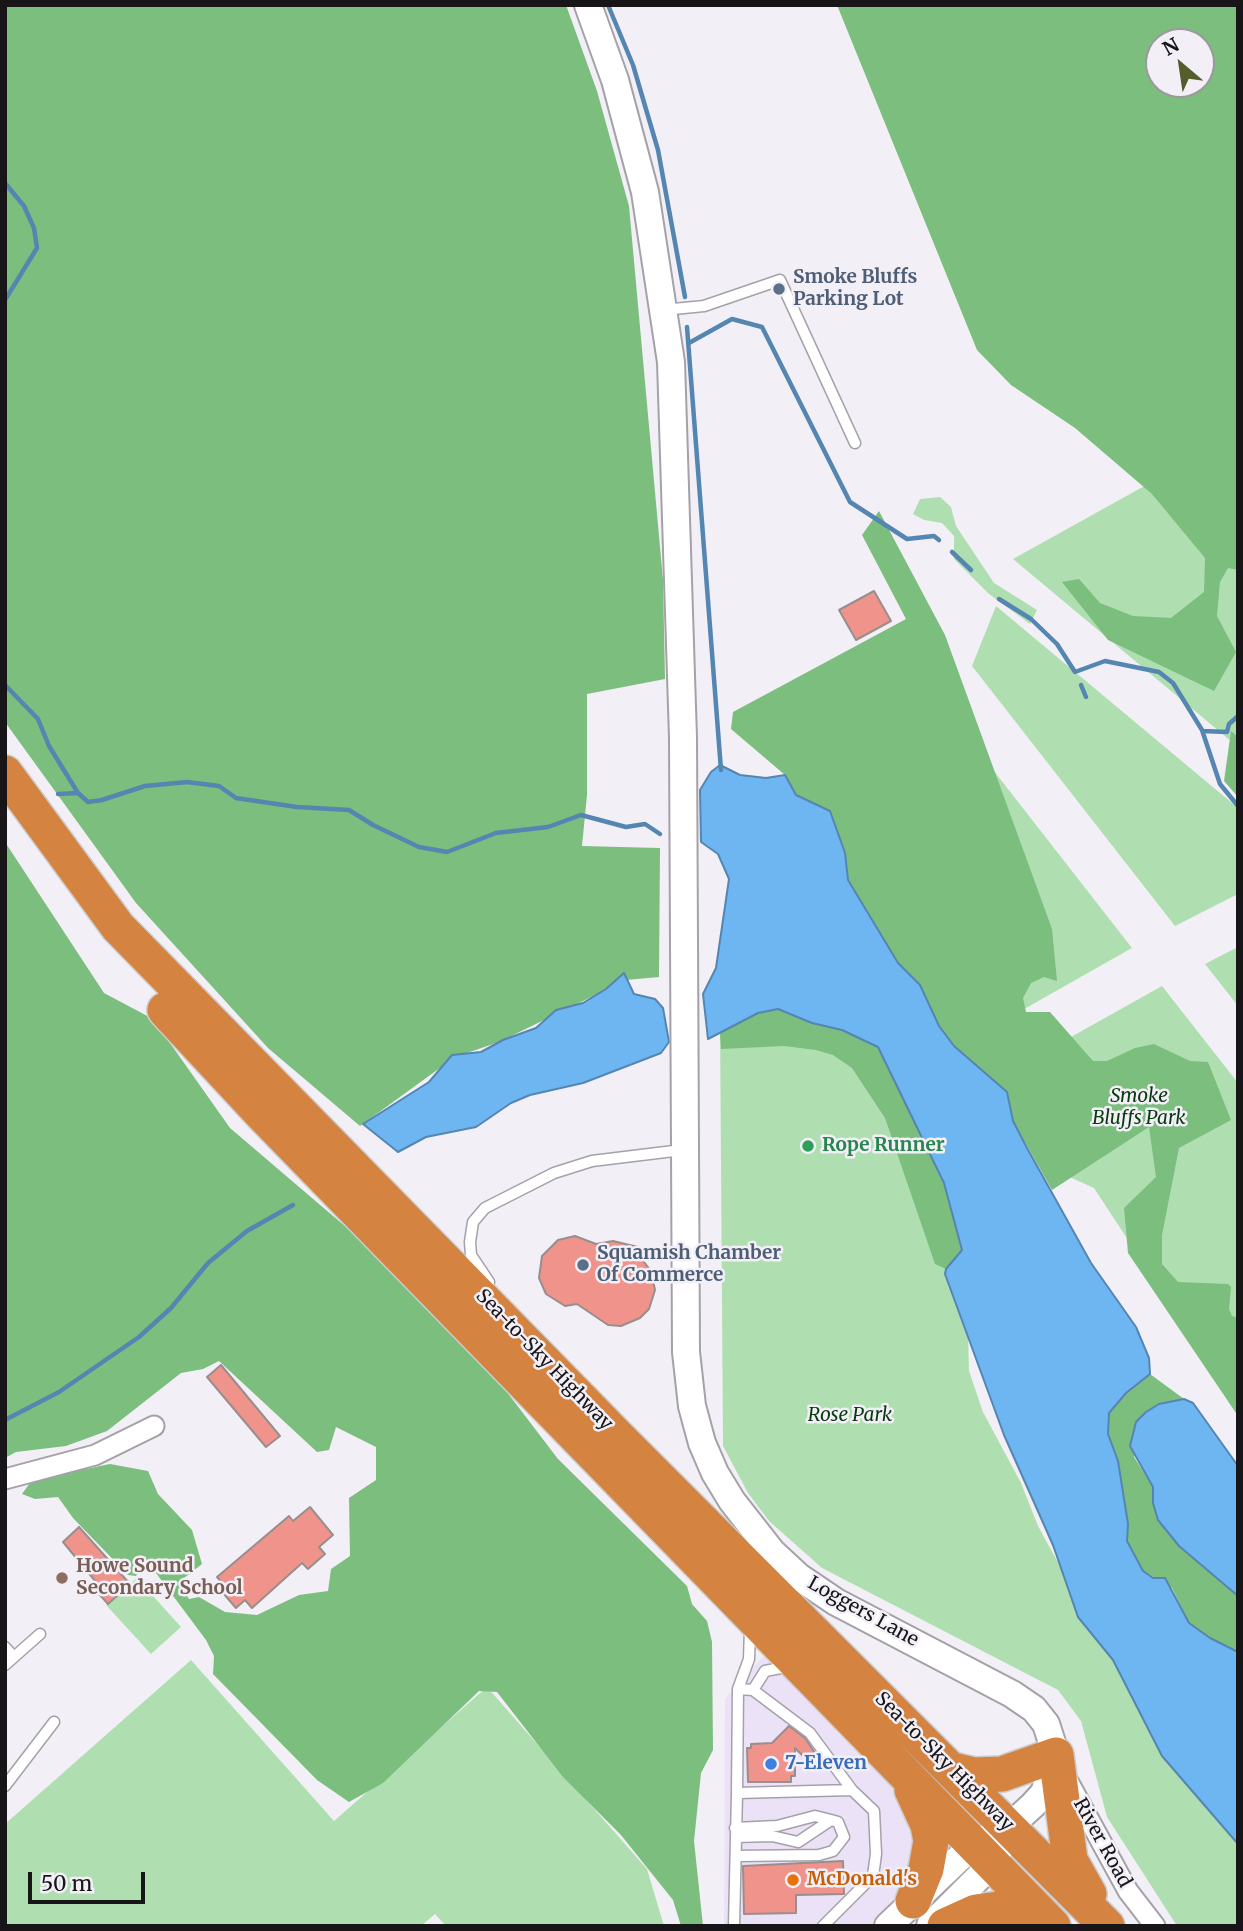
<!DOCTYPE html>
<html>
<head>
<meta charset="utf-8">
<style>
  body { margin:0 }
  #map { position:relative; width:1243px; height:1931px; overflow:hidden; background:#f3eff7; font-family:Merriweather,serif }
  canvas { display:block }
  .frame { position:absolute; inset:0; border:7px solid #171518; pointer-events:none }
  .north { position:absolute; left:1145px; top:28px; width:70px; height:70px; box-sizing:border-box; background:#f3eff7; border:2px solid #9b989e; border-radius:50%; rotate:331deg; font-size:19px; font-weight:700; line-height:28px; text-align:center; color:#171518 }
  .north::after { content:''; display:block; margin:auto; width:24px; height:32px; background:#545d2b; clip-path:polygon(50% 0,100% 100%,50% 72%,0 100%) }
  .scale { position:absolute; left:28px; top:1872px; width:117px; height:32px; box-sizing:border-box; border:4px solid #171518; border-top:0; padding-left:9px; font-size:21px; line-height:24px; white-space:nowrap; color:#171518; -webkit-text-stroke:5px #f3eff7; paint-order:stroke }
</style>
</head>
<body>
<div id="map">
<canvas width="1243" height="1931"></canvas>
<div class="frame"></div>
<div class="north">N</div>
<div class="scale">50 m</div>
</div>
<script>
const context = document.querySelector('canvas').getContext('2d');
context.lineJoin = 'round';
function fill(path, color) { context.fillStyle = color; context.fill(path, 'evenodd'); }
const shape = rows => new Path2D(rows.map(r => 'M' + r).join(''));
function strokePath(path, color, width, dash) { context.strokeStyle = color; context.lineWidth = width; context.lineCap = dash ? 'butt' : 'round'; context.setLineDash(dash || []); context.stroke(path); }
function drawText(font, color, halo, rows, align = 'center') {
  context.font = font + ' Merriweather,serif'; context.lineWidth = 5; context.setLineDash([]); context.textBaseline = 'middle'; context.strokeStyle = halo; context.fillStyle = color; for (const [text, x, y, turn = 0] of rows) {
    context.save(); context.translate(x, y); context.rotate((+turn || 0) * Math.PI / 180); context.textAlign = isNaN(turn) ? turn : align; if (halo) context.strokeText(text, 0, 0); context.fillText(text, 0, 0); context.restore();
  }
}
fill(shape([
  [765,1654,907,1802,918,1846,899,1893,872,1926,724,1926,725,1699]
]), '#ece2f7');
fill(shape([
  [1238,434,1238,747,1013,559],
  [940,497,951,507,956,526,994,583,1037,610,1030,624,989,594,954,559,954,536,942,523,924,520,913,514,920,499],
  [996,606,1238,808,1238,894,1175,926,972,666],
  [976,748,1132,948,980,1034],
  [1238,947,1238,1006,1205,964],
  [1162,986,1238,1083,1238,1401,1235,1403,1094,1188,1054,1170,1012,1070],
  [827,994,1238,1818,1238,1926,1177,1926,1107,1817,1081,1721,1058,1690,822,1568,769,1521,748,1493,723,1446,720,1023,783,1004],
  [968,1335,1004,1435,1026,1481,1060,1566,1038,1526,1021,1483,983,1412,969,1371],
  [137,1578,181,1627,151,1654,106,1605],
  [191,1660,334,1821,487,1687,647,1869,664,1926,446,1926,435,1914,421,1926,5,1926,5,1824]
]), '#afdfb0');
fill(shape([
  [5,5,566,5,597,91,629,206,663,580,665,679,587,694,587,795,582,846,660,848,659,977,626,980,499,1042,455,1057,360,1126,268,1048,136,903,5,722],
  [837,5,1238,5,1238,570,1228,568,1220,582,1217,616,1236,652,1214,691,1108,640,1062,582,1079,579,1100,603,1133,616,1171,618,1204,592,1205,558,1152,494,1075,428,1011,385,977,350],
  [1159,42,1201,42,1201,84,1159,84],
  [879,511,945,635,1052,929,1057,981,1044,977,1031,983,1023,998,1026,1012,1050,1012,1093,1061,1107,1061,1135,1048,1154,1044,1190,1061,1208,1062,1231,1120,1179,1148,1162,1235,1162,1264,1178,1282,1228,1284,1231,1287,1229,1309,1232,1316,1238,1318,1238,1416,1128,1253,1124,1208,1156,1177,1149,1127,1052,1190,1013,1121,1007,1092,954,1046,939,1026,920,986,898,963,848,879,845,853,830,811,796,795,785,775,731,729,733,712,906,619,862,535],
  [1231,731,1238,737,1238,797,1224,781],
  [5,842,104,993,153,1019,230,1128,353,1233,500,1383,558,1459,687,1586,692,1604,707,1621,712,1642,713,1750,701,1773,694,1841,703,1926,681,1926,673,1900,621,1835,563,1777,497,1692,479,1691,383,1783,349,1802,317,1780,213,1674,214,1656,206,1640,153,1569,143,1565,136,1576,128,1575,73,1518,58,1497,35,1499,22,1494,32,1480,110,1464,148,1471,158,1494,192,1530,202,1564,179,1582,189,1599,199,1597,225,1612,257,1615,299,1595,328,1591,331,1569,350,1556,349,1498,376,1480,376,1447,336,1427,329,1450,317,1452,219,1361,203,1369,181,1373,107,1431,66,1446,16,1452,5,1458],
  [778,1009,812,1023,842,1030,878,1047,944,1183,962,1250,946,1269,935,1264,885,1118,852,1068,833,1055,816,1050,784,1046,721,1049,720,1033,758,1013],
  [1150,1374,1184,1399,1159,1404,1134,1457,1153,1487,1153,1503,1179,1546,1238,1596,1238,1652,1210,1638,1189,1623,1172,1588,1143,1571,1127,1541,1128,1524,1118,1461,1108,1434,1109,1413,1126,1393]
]), '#7bbe7e');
const water = shape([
  [720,765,740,775,766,778,785,775,796,795,830,811,845,853,848,880,898,963,920,985,939,1026,954,1046,1007,1092,1013,1121,1027,1148,1091,1263,1136,1327,1149,1358,1150,1374,1126,1393,1109,1413,1108,1434,1118,1461,1128,1524,1127,1541,1143,1571,1153,1578,1165,1578,1189,1623,1210,1638,1238,1652,1238,1844,1162,1756,1113,1660,1078,1617,1053,1545,1004,1435,945,1274,946,1269,962,1250,944,1183,878,1047,842,1030,812,1023,778,1009,758,1013,708,1039,703,994,716,968,729,879,718,854,701,842,700,790,711,772,720,765],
  [624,973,634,994,655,999,663,1008,669,1042,661,1053,583,1083,530,1095,511,1103,476,1127,426,1137,398,1152,363,1124,429,1082,452,1055,481,1052,503,1040,536,1028,556,1010,583,1003,606,989,624,973],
  [1184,1399,1193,1403,1238,1466,1238,1596,1179,1546,1158,1520,1153,1503,1153,1487,1130,1446,1136,1422,1146,1412,1159,1404,1184,1399]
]);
fill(water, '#6eb6f2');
strokePath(water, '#5486b1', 2);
strokePath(shape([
  [608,5,633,65,658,150,685,297],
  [5,183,24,206,34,228,37,248,5,300],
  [687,327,721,770],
  [689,343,732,319,762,327,850,502,907,539,934,536,939,540],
  [952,552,971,570],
  [999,599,1031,619,1057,644,1075,672,1105,661,1159,672,1173,683,1202,730,1220,784,1238,806],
  [5,685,38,719,49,746,78,793,88,802,102,800,145,786,187,782,219,786,236,798,297,807,349,810,373,825,419,847,447,852,496,833,548,827,581,815,626,827,645,824,660,834],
  [1081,685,1086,697],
  [1203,731,1227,732,1229,724,1238,716],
  [58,794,78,793],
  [5,1420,59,1392,139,1337,171,1308,208,1263,247,1231,293,1205]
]), '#5486b1', 4.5);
const building = shape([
  [874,591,891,621,856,640,839,610,874,591],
  [575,1236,596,1244,613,1241,642,1248,637,1253,651,1271,655,1290,649,1309,640,1318,621,1326,608,1325,577,1304,565,1306,546,1294,539,1278,542,1256,558,1240,575,1236],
  [221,1365,280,1436,266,1447,207,1377,221,1365],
  [310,1507,333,1535,319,1547,325,1554,308,1569,302,1563,252,1608,245,1600,236,1608,223,1593,227,1589,217,1577,289,1516,293,1521,310,1507],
  [79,1527,130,1584,108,1604,92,1586,96,1582,63,1542,79,1527],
  [789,1726,805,1738,815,1753,808,1761,795,1748,795,1776,791,1776,791,1782,748,1782,747,1748,751,1748,751,1744,772,1743,789,1726],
  [843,1861,844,1894,796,1895,796,1913,744,1914,743,1866,843,1861]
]);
fill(building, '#f0938b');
strokePath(building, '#988e8d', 2);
const lane = shape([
  [663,310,704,306,780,280,855,443],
  [489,1282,471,1255,470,1242,473,1222,485,1208,554,1173,592,1161,682,1150],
  [5,1647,14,1657,40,1634],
  [5,1665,14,1657],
  [738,1689,749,1659,750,1629],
  [753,1690,765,1671,791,1666],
  [5,1786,54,1722],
  [735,1828,777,1826,815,1816,831,1820],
  [736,1837,772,1836,798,1842,831,1820,838,1822,844,1837,833,1851,819,1855,736,1856],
  [734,1926,737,1793],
  [823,1926,873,1876,876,1854,874,1811,852,1790,810,1733,753,1690,738,1689,737,1793,852,1790]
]);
const street = shape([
  [5,1479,95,1455,154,1426],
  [1069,1783,1128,1891,1155,1926]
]);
const secondary = shape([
  [588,5,615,80,645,192,671,362,683,738,686,1352,692,1406,702,1443,715,1473,732,1501,772,1552,799,1577,836,1602,1012,1694,1034,1709,1046,1724,1056,1755,1044,1793,1033,1805,1009,1827,974,1844,888,1926],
  [930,1926,993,1863,1000,1848]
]);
const highway = shape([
  [5,773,118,927,616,1435,1107,1926],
  [165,1010,261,1113,1053,1926],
  [953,1770,974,1775,1002,1774,1056,1755,1070,1860,1089,1894],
  [912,1790,928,1825,931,1841,926,1869,913,1901],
  [945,1926,976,1912,998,1909,1018,1911,1047,1925]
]);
strokePath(lane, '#a5a1a9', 13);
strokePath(street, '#a5a1a9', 23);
strokePath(secondary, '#a5a1a9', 30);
strokePath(highway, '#ccc', 38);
strokePath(lane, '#fff', 10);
strokePath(street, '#fff', 19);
strokePath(secondary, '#fff', 26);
strokePath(highway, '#d48341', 35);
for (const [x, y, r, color] of [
  [779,289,7,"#5c6f8a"],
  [808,1146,7,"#2e9e5b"],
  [583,1265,7,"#5c6f8a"],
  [62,1578,7,"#8d6e63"],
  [771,1764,7,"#3f7fe0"],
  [793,1880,7,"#e8710a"]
]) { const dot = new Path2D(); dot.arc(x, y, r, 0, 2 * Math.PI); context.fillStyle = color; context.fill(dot); strokePath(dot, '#f3eff7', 2.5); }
drawText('bold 19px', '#4e5e75', '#f3eff7', [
  ["Smoke Bluffs",793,278],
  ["Parking Lot",793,300],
  ["Squamish Chamber",597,1254],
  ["Of Commerce",597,1276]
], 'left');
drawText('italic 19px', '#083a10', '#f3eff7', [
  ["Smoke",1139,1097],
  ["Bluffs Park",1139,1119],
  ["Rose Park",850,1416]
]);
drawText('bold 19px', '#27864d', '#f3eff7', [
  ["Rope Runner",822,1146]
], 'left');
drawText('19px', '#171518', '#f3eff7', [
  ["Sea-to-Sky Highway",544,1360,46],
  ["Loggers Lane",863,1612,29],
  ["Sea-to-Sky Highway",944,1762,45],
  ["River Road",1102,1843,61]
]);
drawText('bold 19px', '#785e54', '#f3eff7', [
  ["Howe Sound",76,1567],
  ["Secondary School",76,1589]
], 'left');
drawText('bold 19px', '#366cbe', '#f3eff7', [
  ["7-Eleven",785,1764]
], 'left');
drawText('bold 19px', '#c56008', '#f3eff7', [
  ["McDonald's",807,1880]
], 'left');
</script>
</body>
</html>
